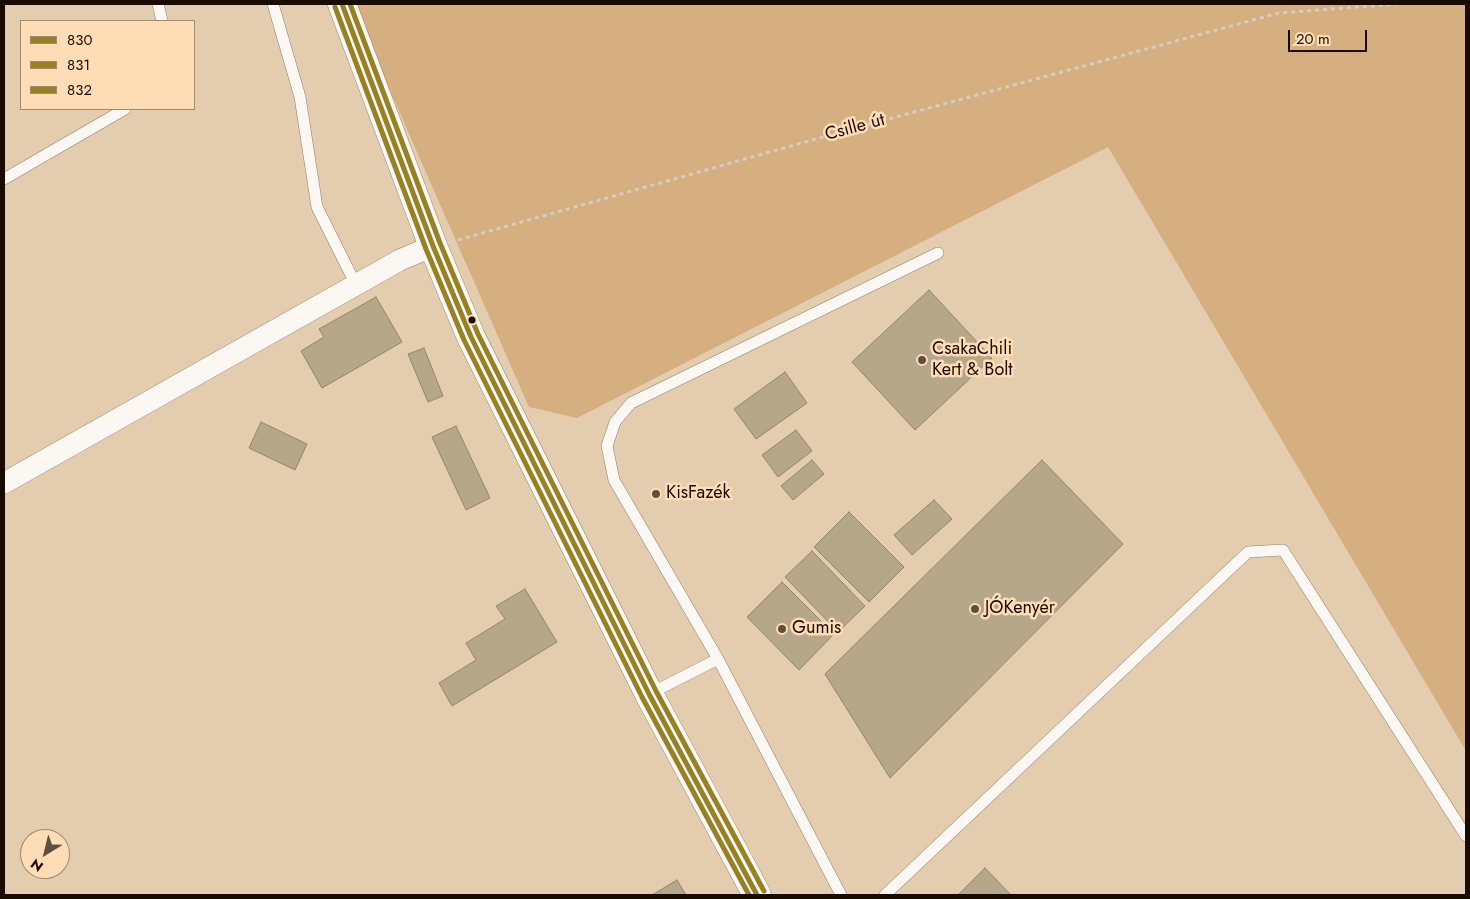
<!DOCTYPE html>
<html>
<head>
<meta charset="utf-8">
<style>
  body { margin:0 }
  #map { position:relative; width:1470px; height:899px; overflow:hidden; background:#e4ccaf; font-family:Jost,sans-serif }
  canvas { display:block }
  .frame { position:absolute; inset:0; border:5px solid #1a0b00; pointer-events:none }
  .legend { position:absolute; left:20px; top:20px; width:175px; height:90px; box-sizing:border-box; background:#feddb6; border:1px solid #a3896d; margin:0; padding:6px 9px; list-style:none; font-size:15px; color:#1a0b00 }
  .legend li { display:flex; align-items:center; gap:10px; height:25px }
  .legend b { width:25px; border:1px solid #a3896d }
  .north { position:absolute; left:20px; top:829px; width:50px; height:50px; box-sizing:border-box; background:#feddb6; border:1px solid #a3896d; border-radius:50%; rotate:216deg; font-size:14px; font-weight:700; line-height:20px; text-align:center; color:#1a0b00 }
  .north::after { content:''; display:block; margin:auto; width:18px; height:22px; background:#614f3d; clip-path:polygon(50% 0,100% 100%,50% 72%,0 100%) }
  .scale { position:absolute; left:1288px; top:30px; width:79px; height:22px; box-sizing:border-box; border:2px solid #1a0b00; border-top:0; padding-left:6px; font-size:15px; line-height:18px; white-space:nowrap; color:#1a0b00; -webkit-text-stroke:4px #feddb6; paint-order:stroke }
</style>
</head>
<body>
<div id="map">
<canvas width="1470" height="899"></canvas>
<div class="frame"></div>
<ul class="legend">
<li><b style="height:6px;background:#968125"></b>830</li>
<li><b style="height:6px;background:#968125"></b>831</li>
<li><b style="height:6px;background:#968125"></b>832</li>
</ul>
<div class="north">N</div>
<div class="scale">20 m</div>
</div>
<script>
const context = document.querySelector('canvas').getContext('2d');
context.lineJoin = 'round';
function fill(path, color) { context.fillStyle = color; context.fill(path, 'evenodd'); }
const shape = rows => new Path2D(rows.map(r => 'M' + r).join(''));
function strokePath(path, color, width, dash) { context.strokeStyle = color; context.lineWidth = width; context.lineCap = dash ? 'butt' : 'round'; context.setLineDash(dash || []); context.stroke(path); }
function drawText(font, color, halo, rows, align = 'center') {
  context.font = font + ' Jost,sans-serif'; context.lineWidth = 5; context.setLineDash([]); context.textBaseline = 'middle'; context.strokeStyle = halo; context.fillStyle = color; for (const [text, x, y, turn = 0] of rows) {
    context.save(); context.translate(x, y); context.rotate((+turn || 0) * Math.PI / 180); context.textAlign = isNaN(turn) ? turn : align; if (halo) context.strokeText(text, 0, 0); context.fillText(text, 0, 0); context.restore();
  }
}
fill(shape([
  [352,4,1466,4,1466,751,1108,147,577,418,529,407]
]), '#d6af80');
const building = shape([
  [929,290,992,358,915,430,852,362,929,290],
  [376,297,402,342,322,388,301,351,324,337,319,329,376,297],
  [424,348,443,396,428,402,408,354,424,348],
  [785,372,807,403,756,439,734,409,785,372],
  [261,422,307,444,295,470,249,448,261,422],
  [456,426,490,498,466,510,432,437,456,426],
  [796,430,812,451,778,477,762,455,796,430],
  [812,460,824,474,793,500,781,486,812,460],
  [1042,460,1123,544,890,778,825,674,1042,460],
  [934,500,952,519,912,555,894,535,934,500],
  [849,512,904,567,869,602,814,547,849,512],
  [812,551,865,606,838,632,785,577,812,551],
  [782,582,834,634,799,670,747,617,782,582],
  [525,589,557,642,452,706,439,683,476,660,466,643,505,619,496,606,525,589],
  [985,868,1010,894,1009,895,958,895,985,868],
  [677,880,686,895,652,895,677,880]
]);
fill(building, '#b6a68a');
strokePath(building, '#958565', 1);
const lane = shape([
  [158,4,162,21],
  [273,4,300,97,317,207,356,285],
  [4,179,125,109],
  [649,694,718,659],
  [841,895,718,659,614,480,607,446,615,422,631,403,938,253],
  [885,895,1248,552,1283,550,1466,836]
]);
const street = shape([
  [4,483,400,260,433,246]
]);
const secondary = shape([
  [342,4,433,246,471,337,649,694,757,895]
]);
strokePath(lane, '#928069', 12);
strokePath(street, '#928069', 22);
strokePath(secondary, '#928069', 29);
strokePath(shape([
  [458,240,837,133,1279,13,1397,4]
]), '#d5cdc4', 3, [4, 4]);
strokePath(lane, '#fbf7f3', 11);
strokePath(street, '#fbf7f3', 21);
strokePath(secondary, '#fbf7f3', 28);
strokePath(shape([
  [342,4,433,246,471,337,649,694,757,895]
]), '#968125', 5);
strokePath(shape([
  [335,7,426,249,464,340,642,697,749,895]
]), '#968125', 5);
strokePath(shape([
  [350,4,440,243,478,334,656,691,764,891]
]), '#968125', 5);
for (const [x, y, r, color] of [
  [472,320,4.5,"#1a0b00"],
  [922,360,5,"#614f3d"],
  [656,494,5,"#614f3d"],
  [975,609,5,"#614f3d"],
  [782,629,5,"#614f3d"]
]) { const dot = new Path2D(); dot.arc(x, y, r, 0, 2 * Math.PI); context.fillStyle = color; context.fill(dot); strokePath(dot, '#feddb6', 2); }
drawText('18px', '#1a0b00', '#feddb6', [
  ["Csille út",855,128,-15]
]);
drawText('18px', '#1a0b00', '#feddb6', [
  ["CsakaChili",932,350],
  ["Kert & Bolt",932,371],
  ["KisFazék",666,494],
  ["JÓKenyér",985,609],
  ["Gumis",792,629]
], 'left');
</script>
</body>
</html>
